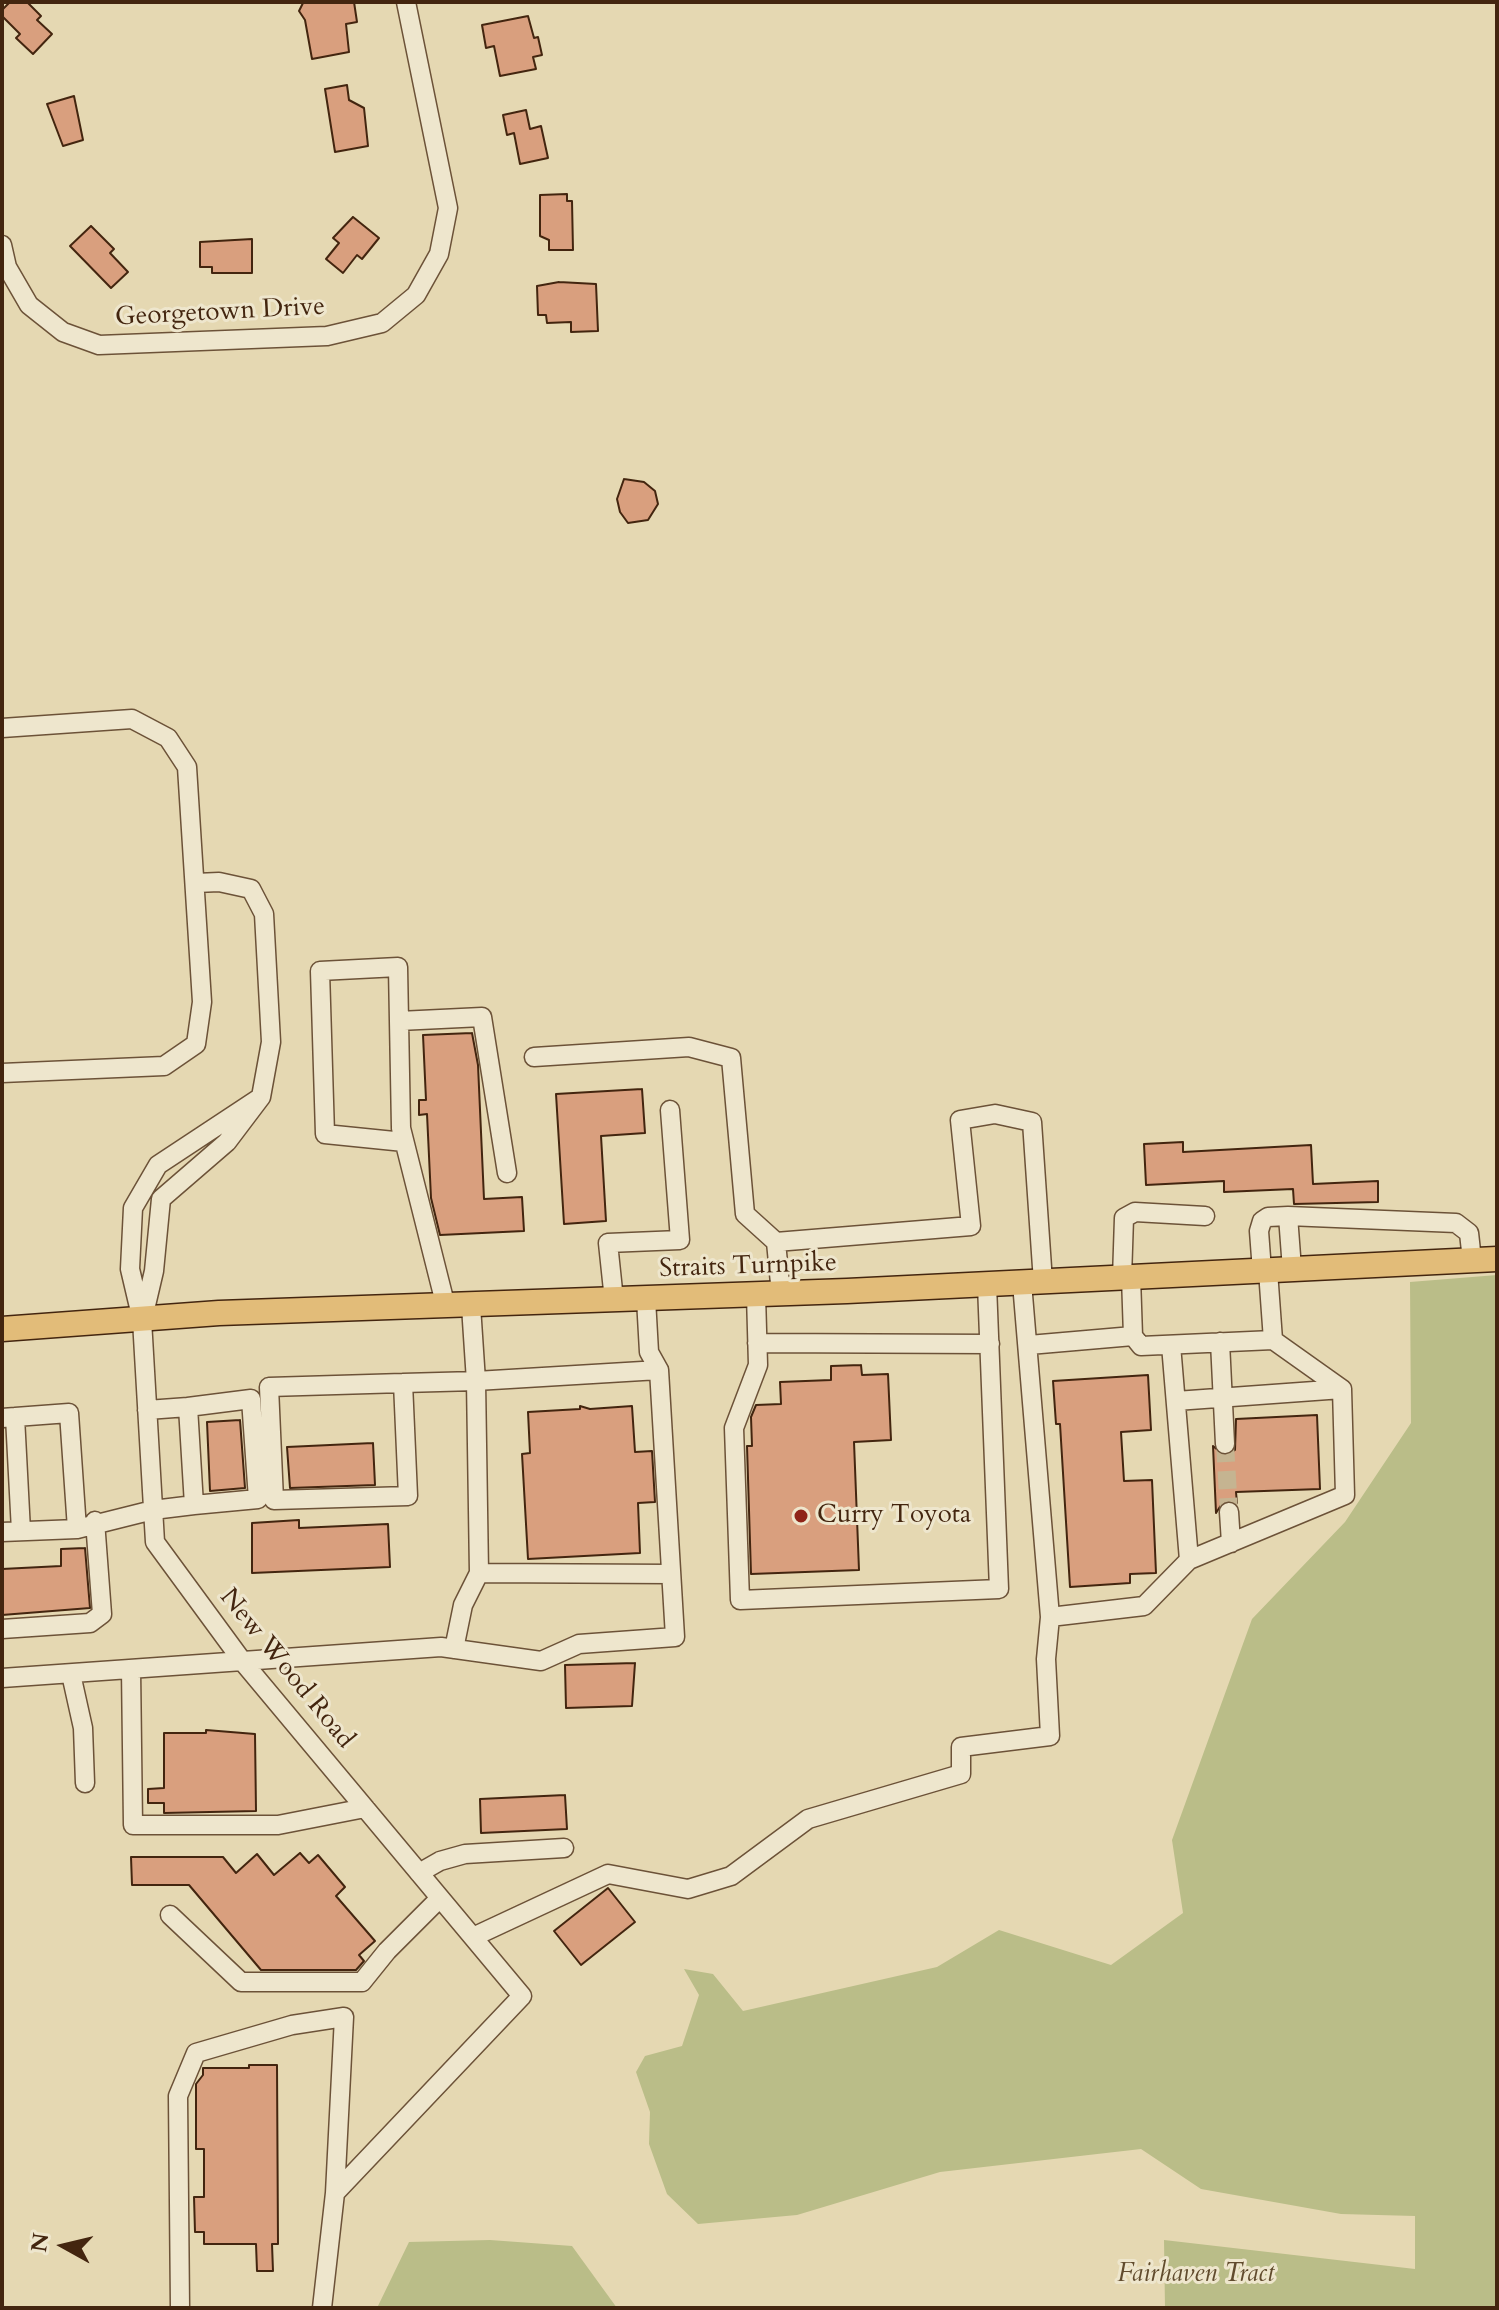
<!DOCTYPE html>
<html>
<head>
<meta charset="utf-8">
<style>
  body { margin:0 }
  #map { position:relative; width:1499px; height:2310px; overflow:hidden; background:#e5d8b2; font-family:Cardo,serif }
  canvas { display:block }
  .frame { position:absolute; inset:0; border:4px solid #43250f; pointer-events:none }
  .north { position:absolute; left:24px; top:2206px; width:80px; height:80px; -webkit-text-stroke:6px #eee6cd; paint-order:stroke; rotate:278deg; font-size:22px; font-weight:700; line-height:32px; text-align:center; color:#43250f }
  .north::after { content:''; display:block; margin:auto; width:28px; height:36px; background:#43250f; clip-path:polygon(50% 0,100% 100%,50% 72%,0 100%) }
</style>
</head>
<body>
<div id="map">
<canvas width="1499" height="2310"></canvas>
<div class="frame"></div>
<div class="north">N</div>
</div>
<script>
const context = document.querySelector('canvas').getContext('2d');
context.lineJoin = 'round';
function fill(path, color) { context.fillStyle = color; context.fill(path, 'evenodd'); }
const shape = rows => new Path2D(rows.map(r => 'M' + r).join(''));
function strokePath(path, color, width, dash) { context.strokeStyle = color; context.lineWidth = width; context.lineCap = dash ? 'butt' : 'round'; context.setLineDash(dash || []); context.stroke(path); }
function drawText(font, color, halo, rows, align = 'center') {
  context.font = font + ' Cardo,serif'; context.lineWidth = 6; context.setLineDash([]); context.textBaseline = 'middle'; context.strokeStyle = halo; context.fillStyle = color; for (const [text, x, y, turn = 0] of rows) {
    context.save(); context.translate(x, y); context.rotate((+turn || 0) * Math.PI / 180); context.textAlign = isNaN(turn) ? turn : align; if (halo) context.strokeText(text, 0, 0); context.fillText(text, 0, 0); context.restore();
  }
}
fill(shape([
  [1497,1275,1497,2308,1165,2308,1164,2240,1415,2269,1415,2216,1341,2214,1201,2189,1141,2149,940,2172,797,2215,698,2224,667,2194,649,2144,650,2112,636,2072,645,2056,682,2046,699,1995,684,1969,713,1974,743,2011,937,1967,999,1930,1111,1965,1183,1913,1172,1840,1252,1619,1345,1522,1411,1423,1410,1282],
  [490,2240,572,2246,617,2308,377,2308,409,2242]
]), '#babd88');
const building = shape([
  [10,2,27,2,41,16,37,20,52,34,33,54,16,38,20,34,2,16,2,10,10,2],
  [354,2,357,22,346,24,349,52,312,59,305,20,299,11,303,3,354,2],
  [528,16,534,38,538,37,542,55,533,57,536,69,500,76,494,46,486,48,482,25,528,16],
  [347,85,349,100,364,108,368,146,335,152,325,89,347,85],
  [74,96,83,140,63,146,47,104,74,96],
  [526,110,530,129,541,126,548,158,520,164,514,133,507,135,503,115,526,110],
  [567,194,567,201,572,201,573,250,549,250,549,240,540,236,540,195,567,194],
  [353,217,379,238,362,259,357,255,343,273,326,259,339,243,333,238,353,217],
  [91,226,114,249,110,253,128,272,111,288,70,246,91,226],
  [252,239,252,273,212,273,212,267,200,267,200,242,252,239],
  [559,282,596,284,598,331,571,332,571,322,547,323,546,315,538,315,537,286,559,282],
  [624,479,644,482,655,491,658,504,648,520,628,523,620,512,617,499,624,479],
  [472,1033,478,1065,484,1199,522,1197,524,1231,440,1235,431,1198,427,1114,419,1115,419,1100,426,1100,423,1035,472,1033],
  [642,1089,645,1133,601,1136,606,1221,564,1224,556,1094,642,1089],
  [1183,1142,1183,1152,1311,1145,1313,1184,1378,1181,1378,1202,1294,1204,1293,1189,1224,1192,1224,1181,1146,1185,1144,1144,1183,1142],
  [861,1365,862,1375,888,1374,891,1440,854,1442,859,1570,751,1574,747,1446,752,1446,751,1417,756,1405,781,1404,780,1382,831,1380,831,1366,861,1365],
  [1148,1375,1151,1430,1121,1432,1124,1481,1152,1480,1156,1573,1130,1574,1130,1583,1070,1587,1060,1424,1056,1424,1053,1381,1148,1375],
  [580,1406,590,1409,632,1406,635,1452,652,1451,655,1502,638,1503,640,1553,528,1559,522,1454,530,1453,528,1412,580,1409,580,1406],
  [1317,1415,1320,1489,1236,1492,1237,1503,1223,1502,1216,1513,1213,1446,1225,1456,1235,1450,1236,1419,1317,1415],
  [240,1420,245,1488,210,1491,207,1422,240,1420],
  [373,1443,375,1485,290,1488,287,1447,373,1443],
  [299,1520,299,1528,388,1524,390,1567,252,1573,252,1523,299,1520],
  [85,1548,90,1608,2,1615,2,1569,61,1566,61,1549,85,1548],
  [635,1663,632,1706,566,1708,565,1665,635,1663],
  [206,1730,255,1734,256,1811,164,1813,164,1803,148,1803,148,1789,164,1788,164,1733,206,1733,206,1730],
  [565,1795,567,1829,481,1833,480,1799,565,1795],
  [300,1853,309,1863,318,1855,345,1887,336,1896,375,1941,359,1955,364,1961,356,1970,261,1970,189,1885,132,1885,131,1857,223,1857,236,1873,257,1854,274,1875,300,1853],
  [608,1888,635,1922,581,1965,554,1931,608,1888],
  [249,2065,277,2065,278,2244,272,2244,273,2271,257,2271,256,2244,204,2244,204,2232,195,2232,194,2197,204,2197,204,2149,196,2149,196,2084,203,2075,203,2068,249,2068,249,2065]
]);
fill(building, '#d99f7e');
strokePath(building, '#43250f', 2);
strokePath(shape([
  [1225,1444,1229,1512]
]), '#c5b491', 18, [18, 9]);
const minor = shape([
  [2,245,7,267,29,305,63,332,99,345,327,336,382,323,416,295,439,254,448,208,406,2],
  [2,728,132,719,168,738,187,767,202,1002,196,1044,164,1066,2,1073],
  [399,1021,398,967,320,971,325,1134,404,1142],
  [534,1057,689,1047,731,1058,745,1214,776,1242],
  [261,1097,158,1165,133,1208,130,1269,142,1320,155,1542,243,1662,522,1996,335,2193],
  [1288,1216,1456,1223,1469,1233,1472,1260],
  [1262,1271,1259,1231,1262,1221,1268,1217,1288,1216,1292,1269],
  [1131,1277,1133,1336,1141,1346,1273,1340,1268,1271],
  [1122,1278,1124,1218,1135,1212,1205,1216],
  [1022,1283,1050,1617],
  [781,1294,776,1242,971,1226,960,1120,995,1114,1032,1122,1043,1282],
  [756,1295,758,1365,734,1428,740,1600,999,1589,987,1285],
  [614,1300,608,1243,680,1240,670,1110],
  [471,1306,476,1381,659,1370],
  [446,1307,401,1128,399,1021,482,1017,507,1173],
  [143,1318,154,1271,161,1199,227,1142,261,1097,271,1042,264,914,251,889,219,882,196,883],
  [1220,1342,1225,1444],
  [757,1343,990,1344],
  [1029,1345,1133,1336],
  [1171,1345,1189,1560],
  [403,1383,408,1496,274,1500,269,1387,403,1383,476,1381,479,1573,463,1605,454,1649],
  [1176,1401,1342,1389],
  [147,1410,188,1407,194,1505,258,1499,251,1399,188,1407],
  [15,1417,21,1531],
  [2,1418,69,1413,77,1529],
  [1229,1512,1231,1543],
  [2,1532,77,1529,153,1510,194,1505],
  [479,1573,671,1574],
  [2,1629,90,1623,102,1614,95,1521],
  [131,1669,133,1825,278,1825,365,1808],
  [71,1674,83,1728,85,1783],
  [2,1678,441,1647,541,1661,579,1644,675,1637,659,1370,649,1352,646,1299],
  [419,1873,440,1861,465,1854,564,1848],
  [170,1915,241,1982,362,1982,387,1951,440,1898],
  [473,1937,608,1874,688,1889,731,1876,808,1819,961,1774,961,1747,1050,1736,1046,1659,1050,1617,1144,1606,1189,1560,1345,1495,1342,1389,1273,1340],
  [180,2308,178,2096,196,2053,292,2025,344,2017,335,2193,322,2308]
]);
const major = shape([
  [2,1329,219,1313,847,1291,1497,1259]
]);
strokePath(minor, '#6c5238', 21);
strokePath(major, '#43250f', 27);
strokePath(minor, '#eee6cd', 18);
strokePath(major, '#e2bc79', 24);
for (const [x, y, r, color] of [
  [801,1516,8,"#8f2418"]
]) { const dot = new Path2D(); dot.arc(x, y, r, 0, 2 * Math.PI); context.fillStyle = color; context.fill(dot); strokePath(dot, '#eee6cd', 3); }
drawText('26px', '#43250f', '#eee6cd', [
  ["Georgetown Drive",220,313,-3],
  ["Straits Turnpike",748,1267,-2],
  ["New Wood Road",286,1669,51]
]);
drawText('26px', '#43250f', '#eee6cd', [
  ["Curry Toyota",817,1516]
], 'left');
drawText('italic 26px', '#614b2d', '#eee6cd', [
  ["Fairhaven Tract",1196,2275]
]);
</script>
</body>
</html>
